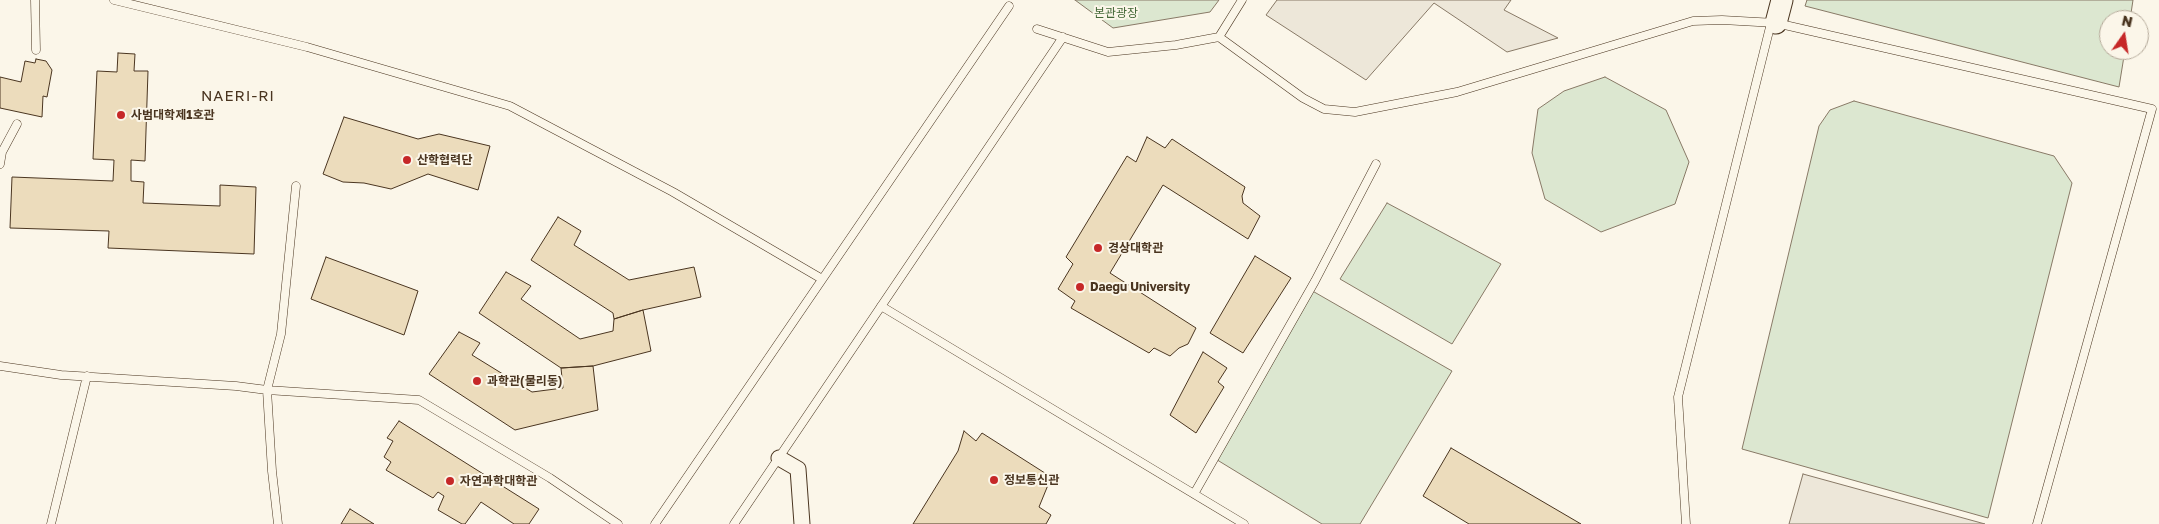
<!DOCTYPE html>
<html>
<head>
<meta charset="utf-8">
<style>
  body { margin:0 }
  #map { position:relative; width:2159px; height:524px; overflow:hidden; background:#fbf6e9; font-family:"Golos Text",sans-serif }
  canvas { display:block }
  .north { position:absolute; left:2099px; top:10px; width:50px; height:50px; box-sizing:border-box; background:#fbf6e9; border:1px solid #b4a999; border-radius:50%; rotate:13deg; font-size:14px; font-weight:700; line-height:20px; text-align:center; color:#4a3520 }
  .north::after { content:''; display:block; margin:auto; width:18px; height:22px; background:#c62828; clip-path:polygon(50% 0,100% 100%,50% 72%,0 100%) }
</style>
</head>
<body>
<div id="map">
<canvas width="2159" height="524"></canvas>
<div class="north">N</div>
</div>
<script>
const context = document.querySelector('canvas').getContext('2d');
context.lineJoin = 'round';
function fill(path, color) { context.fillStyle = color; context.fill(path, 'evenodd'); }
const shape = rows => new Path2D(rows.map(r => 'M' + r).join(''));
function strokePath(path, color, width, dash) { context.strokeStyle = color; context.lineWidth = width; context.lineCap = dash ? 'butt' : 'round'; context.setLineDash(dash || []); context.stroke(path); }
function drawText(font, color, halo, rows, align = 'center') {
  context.font = font + ' "Golos Text","Noto Sans KR",sans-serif'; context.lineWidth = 4; context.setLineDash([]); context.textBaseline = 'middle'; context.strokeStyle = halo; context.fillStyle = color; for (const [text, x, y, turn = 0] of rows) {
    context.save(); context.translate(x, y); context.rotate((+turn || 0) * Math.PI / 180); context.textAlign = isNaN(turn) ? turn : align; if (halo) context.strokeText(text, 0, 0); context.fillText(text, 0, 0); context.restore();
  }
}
const green = shape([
  [1075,0,1219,0,1210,12,1113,28,1075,0],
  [1807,0,2133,0,2130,20,2109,20,2109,50,2125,50,2119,87,1805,6,1807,0],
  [1605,77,1666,110,1689,162,1675,204,1601,232,1545,199,1532,153,1538,109,1564,91,1605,77],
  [1854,101,2054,156,2072,183,1988,518,1742,449,1819,126,1830,110,1854,101],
  [1387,203,1501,264,1452,344,1340,279,1387,203],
  [1309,289,1452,371,1360,524,1322,524,1214,458,1309,289]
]);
fill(green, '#dce7d0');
strokePath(green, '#887966', 1);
const parking = shape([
  [1277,0,1511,0,1504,10,1558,38,1507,52,1434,3,1366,80,1266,15,1277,0],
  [1803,474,1985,524,1789,524,1803,474]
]);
fill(parking, '#ede7d9');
strokePath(parking, '#887966', 1);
const building = shape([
  [118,53,135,54,134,71,148,71,145,161,131,160,131,181,144,182,143,203,220,206,220,185,256,187,254,254,108,248,109,231,10,228,12,177,113,181,114,160,93,159,97,71,117,72,118,53],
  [36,59,46,61,52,70,47,97,43,96,42,117,0,108,0,77,21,82,25,61,35,63,36,59],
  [344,117,418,139,439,134,490,146,478,190,428,174,391,189,364,183,343,182,323,174,344,117],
  [1147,137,1165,148,1172,139,1245,187,1242,196,1243,203,1260,216,1248,239,1163,185,1110,273,1196,328,1188,344,1179,348,1170,356,1154,348,1149,353,1071,308,1075,301,1058,289,1073,264,1066,257,1127,156,1136,162,1147,137],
  [558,217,581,231,574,245,629,280,694,267,701,297,643,310,614,319,613,313,531,260,558,217],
  [1255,256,1291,278,1243,353,1210,333,1255,256],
  [326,257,418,291,404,335,311,299,326,257],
  [506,272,531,286,521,299,580,339,613,331,614,319,643,310,651,351,593,366,561,368,479,313,506,272],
  [459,332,480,343,472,355,532,392,563,388,561,368,593,366,598,410,515,430,429,374,459,332],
  [1203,352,1227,368,1218,382,1224,387,1196,433,1170,415,1203,352],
  [399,421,539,509,529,524,514,524,481,502,465,524,462,524,438,510,444,496,438,492,433,498,386,470,391,462,384,457,393,441,387,438,399,421],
  [964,431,976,441,982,433,1048,475,1048,485,1039,507,1051,515,1046,524,913,524,958,451,964,431],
  [1451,448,1581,524,1469,524,1423,496,1451,448],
  [350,509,374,524,341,524,350,509]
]);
fill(building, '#ecdcbc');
strokePath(building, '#4a3520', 1);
const lane = shape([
  [35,0,36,50],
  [114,0,307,47,510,106,673,192,822,279],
  [1037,29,1108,52,1176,45,1219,37,1303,98,1324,109,1355,112,1457,92,1693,21,1722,20,1776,23,2152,109,2037,524],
  [1219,37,1242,0],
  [0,164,2,152,17,124],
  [296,186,281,334,267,390,419,400,550,478,618,524],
  [881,306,1244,524],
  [0,366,61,375,236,386,267,390,272,471,278,524],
  [1194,494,1315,281,1376,164],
  [51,524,87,376],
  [655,524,1009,6],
  [734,524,1063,37],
  [1686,524,1678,397,1771,23]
]);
const street = shape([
  [779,458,798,469,802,524]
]);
const secondary = shape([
  [1776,23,1782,0]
]);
strokePath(lane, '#4a3520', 9);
strokePath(street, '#4a3520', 17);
strokePath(secondary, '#4a3520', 23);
strokePath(lane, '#fbf6e9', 8);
strokePath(street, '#fbf6e9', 15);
strokePath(secondary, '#fbf6e9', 21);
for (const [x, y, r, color] of [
  [121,115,5,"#c62828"],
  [407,160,5,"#c62828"],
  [1098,248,5,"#c62828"],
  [1080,287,5,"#c62828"],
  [477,381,5,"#c62828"],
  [994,480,5,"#c62828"],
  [450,481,5,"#c62828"]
]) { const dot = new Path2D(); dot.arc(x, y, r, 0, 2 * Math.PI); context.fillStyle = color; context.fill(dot); strokePath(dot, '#fbf6e9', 2); }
drawText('12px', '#436837', '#fbf6e9', [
  ["본관광장",1116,13]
]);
drawText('bold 12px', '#4a3520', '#fbf6e9', [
  ["사범대학제1호관",131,115],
  ["산학협력단",417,160],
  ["경상대학관",1108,248],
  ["Daegu University",1090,287],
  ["과학관(물리동)",487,381],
  ["정보통신관",1004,480],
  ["자연과학대학관",460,481]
], 'left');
context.letterSpacing = '1px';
drawText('15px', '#4a3520', '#fbf6e9', [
  ["NAERI-RI",238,96]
]);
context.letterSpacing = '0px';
</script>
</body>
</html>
